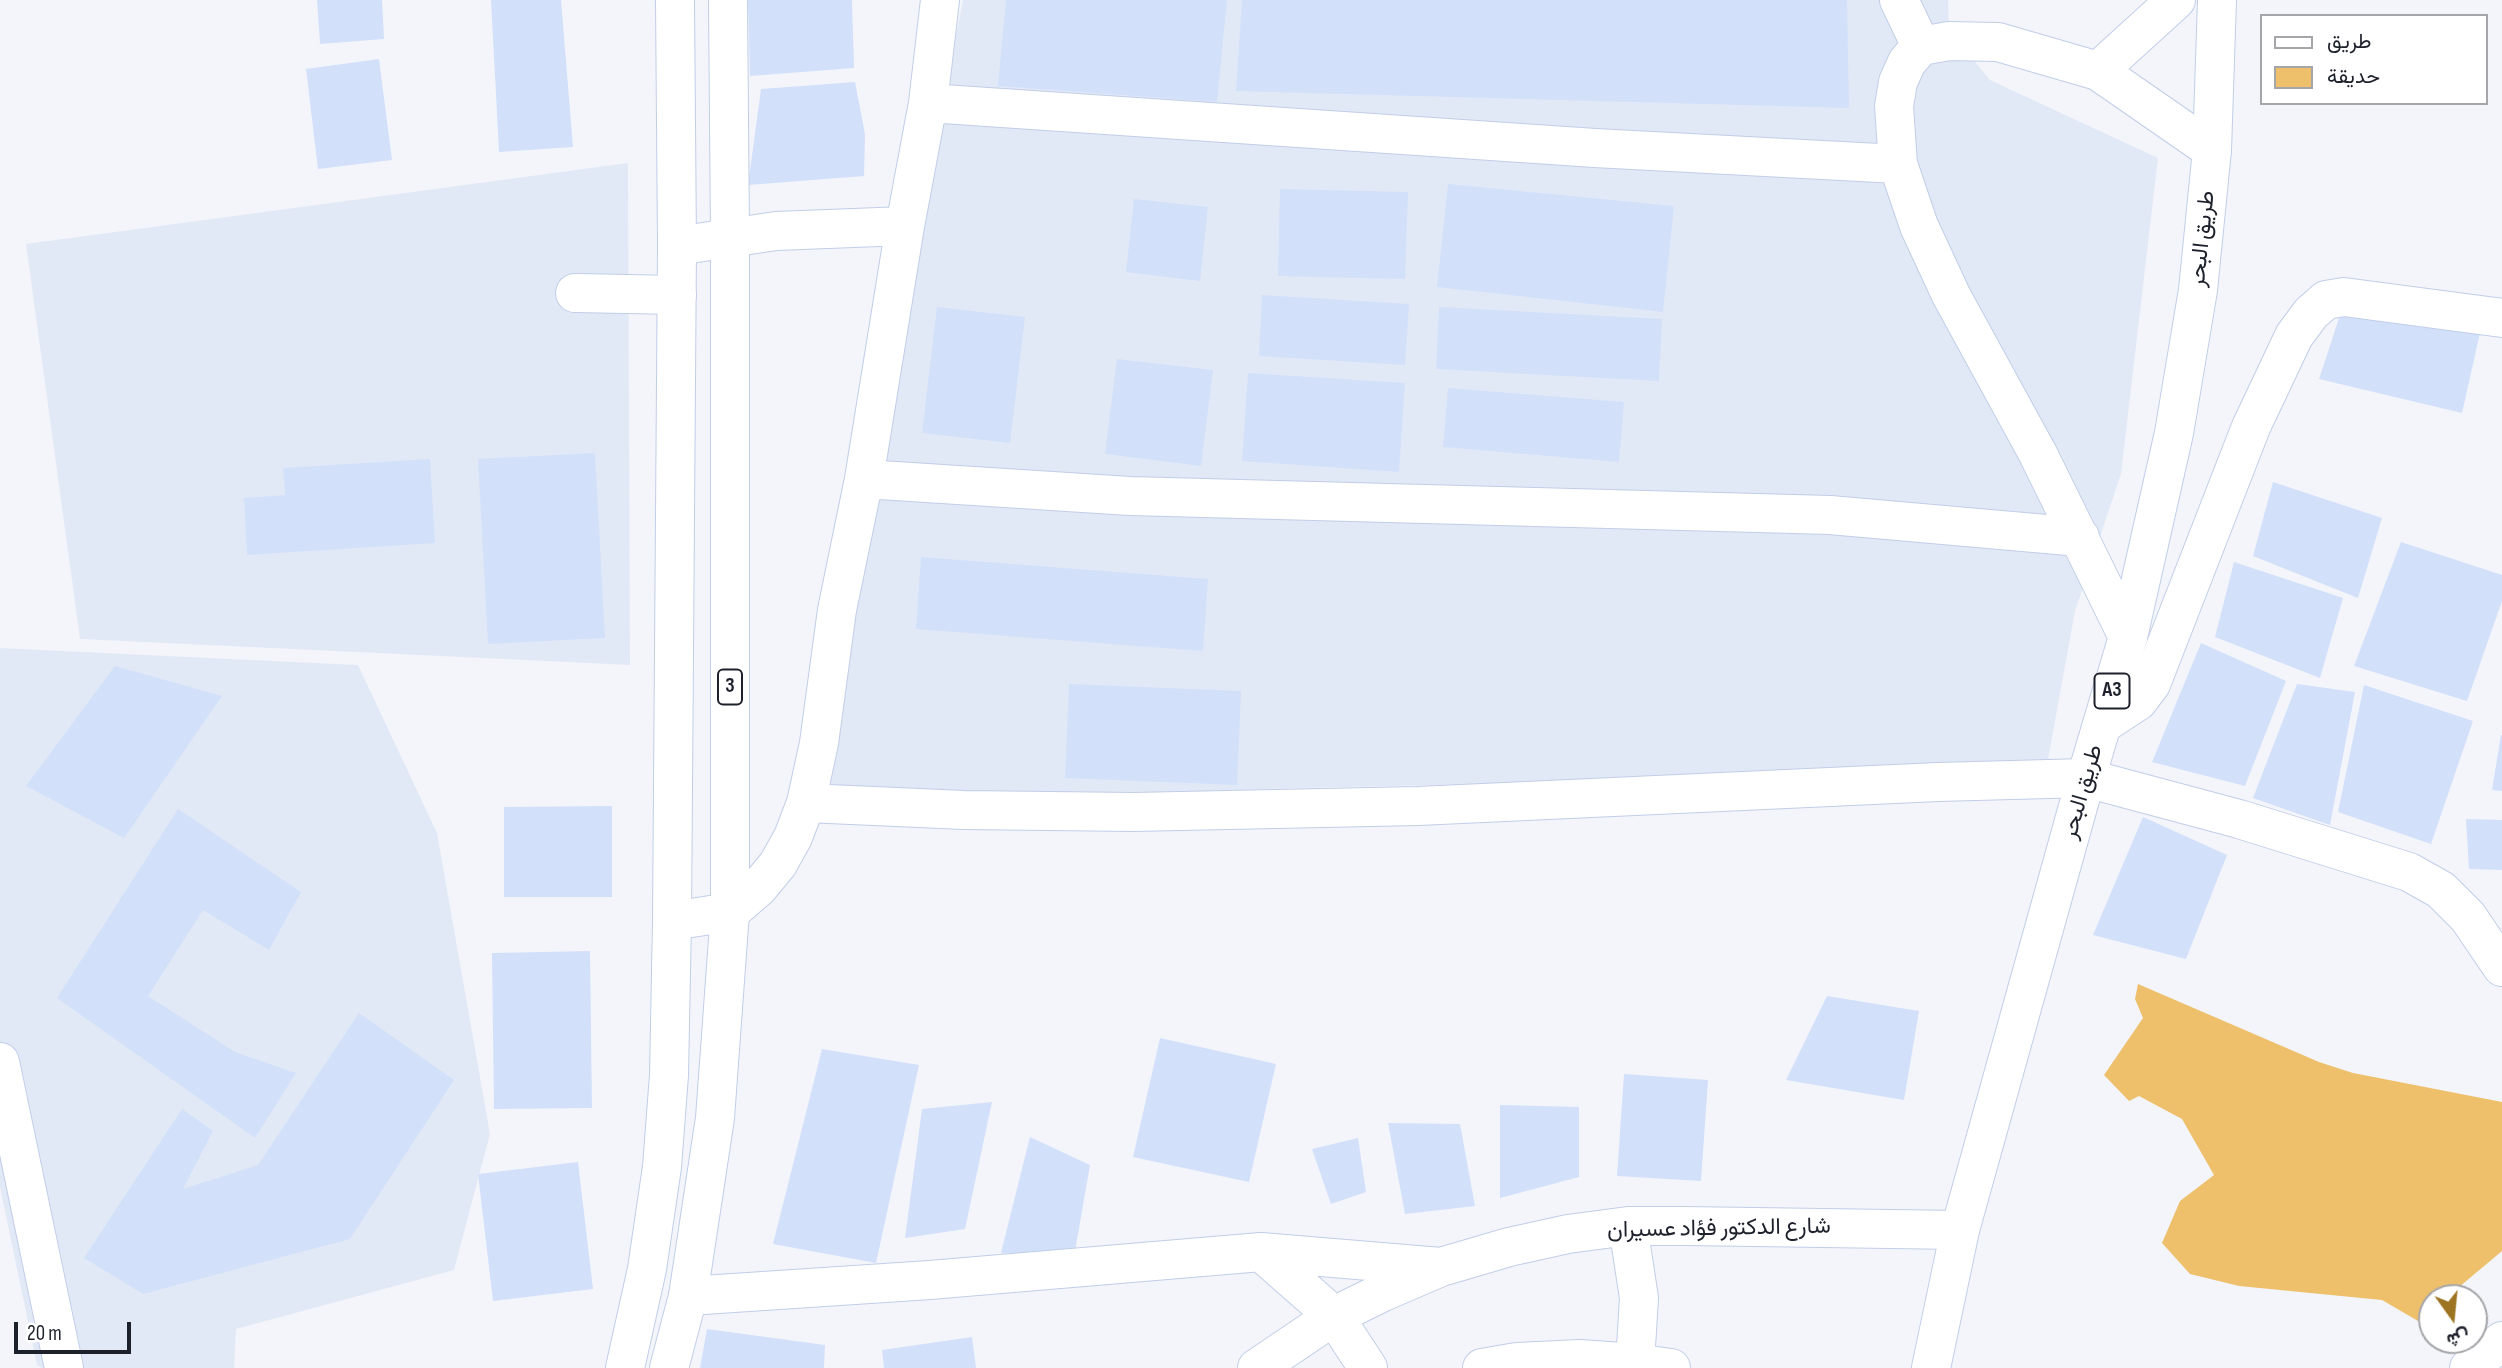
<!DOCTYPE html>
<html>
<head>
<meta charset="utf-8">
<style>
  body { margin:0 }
  #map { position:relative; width:2502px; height:1368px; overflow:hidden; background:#f3f5fb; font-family:"Sofia Sans Condensed",Vazirmatn,sans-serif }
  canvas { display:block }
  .legend { position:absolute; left:2260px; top:14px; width:228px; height:91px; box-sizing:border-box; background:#fff; border:2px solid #a5a6aa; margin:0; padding:9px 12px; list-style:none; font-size:21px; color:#1d212b }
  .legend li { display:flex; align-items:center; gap:14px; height:35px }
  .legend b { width:35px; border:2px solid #a5a6aa }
  .north { position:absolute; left:2418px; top:1284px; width:70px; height:70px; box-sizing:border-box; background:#fff; border:2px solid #a5a6aa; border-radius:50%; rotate:165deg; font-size:19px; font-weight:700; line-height:28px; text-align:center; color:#1d212b }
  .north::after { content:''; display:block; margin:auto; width:24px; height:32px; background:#9d7522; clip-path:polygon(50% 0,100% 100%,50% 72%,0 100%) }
  .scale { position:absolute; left:14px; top:1322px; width:117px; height:32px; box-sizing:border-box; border:4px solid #1d212b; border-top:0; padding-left:9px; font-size:21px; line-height:24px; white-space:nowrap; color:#1d212b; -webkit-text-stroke:5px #fff; paint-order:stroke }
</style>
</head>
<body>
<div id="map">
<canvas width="2502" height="1368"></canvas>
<ul class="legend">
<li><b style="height:9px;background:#fff"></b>طريق</li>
<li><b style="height:19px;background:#eec06c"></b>حديقة</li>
</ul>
<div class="north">ش</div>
<div class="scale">20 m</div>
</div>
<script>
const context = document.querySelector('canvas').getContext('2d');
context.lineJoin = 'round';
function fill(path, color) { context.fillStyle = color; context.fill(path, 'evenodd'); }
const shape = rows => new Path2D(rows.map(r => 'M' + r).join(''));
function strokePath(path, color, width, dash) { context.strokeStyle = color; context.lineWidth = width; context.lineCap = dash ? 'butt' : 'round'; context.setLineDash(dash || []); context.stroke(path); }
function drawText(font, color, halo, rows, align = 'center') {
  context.font = font + ' "Sofia Sans Condensed",Vazirmatn,sans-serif'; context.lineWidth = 5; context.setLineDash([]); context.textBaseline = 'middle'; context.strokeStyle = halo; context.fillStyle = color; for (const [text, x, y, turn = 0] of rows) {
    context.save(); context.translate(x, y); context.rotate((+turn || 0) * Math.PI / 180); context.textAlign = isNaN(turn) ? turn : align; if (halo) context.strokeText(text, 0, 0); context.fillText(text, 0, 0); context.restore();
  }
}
fill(shape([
  [963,0,1948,0,1949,30,1990,80,2158,158,2121,474,2075,611,2047,765,1760,778,1297,788,1096,795,825,789,900,321],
  [628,163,630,665,80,639,26,244],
  [0,648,358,665,437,833,490,1134,454,1270,236,1329,234,1368,42,1368,37,1365,0,1187]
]), '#e2e9f6');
fill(shape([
  [2138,984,2319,1062,2353,1073,2502,1102,2502,1251,2446,1298,2432,1298,2432,1310,2418,1321,2382,1300,2239,1286,2190,1274,2162,1243,2180,1201,2214,1175,2182,1119,2139,1096,2129,1101,2104,1075,2143,1018,2135,999]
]), '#eec06c');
fill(shape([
  [317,0,382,0,384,39,320,44],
  [491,0,561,0,573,147,499,152],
  [748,0,852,0,854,68,750,76],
  [1006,0,1227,0,1217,102,998,86],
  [1242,0,1847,0,1849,108,1236,91],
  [379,59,392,160,318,169,306,69],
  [855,82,865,134,864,176,748,185,761,89],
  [1448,184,1674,206,1663,312,1437,287],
  [1280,189,1408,192,1405,279,1278,276],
  [1134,199,1208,207,1200,281,1126,272],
  [1262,295,1409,304,1405,365,1259,356],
  [2343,306,2480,333,2462,413,2319,379],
  [937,307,1025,317,1010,443,922,433],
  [1439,307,1662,319,1659,381,1436,369],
  [1117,359,1213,370,1201,466,1105,454],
  [1248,373,1405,383,1399,472,1242,461],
  [1448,388,1624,402,1619,462,1443,447],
  [595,453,605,638,488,644,478,459],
  [430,459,435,543,247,555,244,498,285,495,283,468],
  [2273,482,2382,518,2358,598,2253,556],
  [2401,542,2502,575,2502,601,2467,701,2354,666],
  [921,557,1208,579,1203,651,916,629],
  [2234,562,2343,598,2320,678,2215,637],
  [2201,643,2286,681,2245,786,2152,762],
  [115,666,222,696,124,838,26,786],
  [1069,684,1241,691,1237,785,1065,778],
  [2297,684,2355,692,2330,825,2253,798],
  [2364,685,2473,721,2431,844,2338,812],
  [2501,735,2502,735,2502,791,2492,790],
  [612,806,612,897,504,897,504,807],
  [178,809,301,892,269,950,203,910,148,996,235,1052,296,1073,255,1138,57,998],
  [2143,817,2227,855,2186,959,2093,935],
  [2466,819,2502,820,2502,870,2469,869],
  [590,951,592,1108,494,1109,492,953],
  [1827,996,1919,1011,1904,1100,1786,1080],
  [359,1013,454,1080,350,1239,143,1294,84,1258,182,1109,213,1131,183,1189,258,1165],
  [1160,1038,1276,1064,1249,1182,1133,1157],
  [822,1049,919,1065,876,1263,773,1244],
  [1624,1074,1708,1080,1701,1181,1617,1176],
  [992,1102,965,1229,905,1238,922,1109],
  [1500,1105,1579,1107,1579,1177,1500,1198],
  [1388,1123,1460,1124,1475,1206,1405,1214],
  [1030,1137,1090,1165,1074,1257,1001,1253],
  [1358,1138,1366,1192,1331,1204,1312,1149],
  [578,1162,593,1289,493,1301,478,1174],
  [707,1329,825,1345,824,1368,700,1368],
  [972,1337,976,1368,884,1368,882,1350]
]), '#d3e0fa');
const minor = shape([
  [1899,0,1921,46],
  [2098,71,2176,0],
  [928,103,1595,148,1898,164],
  [677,246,776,231,905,226],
  [575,293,677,295],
  [864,479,1130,496,1830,515,2080,537],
  [2128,637,2038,454,1951,295,1919,226,1898,164,1894,106,1898,82,1907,62,1921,46,1949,41,1998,42,2098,71,2212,150],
  [2103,724,2138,701,2151,684,2251,427,2294,336,2311,313,2326,300,2344,297,2502,318],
  [806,803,964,810,1133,812,1418,806,1938,782,2086,778,2239,819,2409,872,2441,890,2468,917,2502,967],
  [672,921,730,912,759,887,778,864,793,837,806,803,819,743,837,610,864,479,905,226,928,103,940,0],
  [0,1062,64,1368],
  [1628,1226,1639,1298,1635,1363],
  [1261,1252,1334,1316,1368,1368],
  [688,1296,930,1280,1261,1252,1441,1267],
  [1257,1368,1334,1316,1383,1292,1441,1267,1509,1247,1568,1234,1628,1226,1685,1226,1960,1230],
  [1482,1368,1517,1362,1580,1359,1635,1363,1671,1368]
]);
const major = shape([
  [625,1368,647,1269,662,1167,669,1075,672,921,677,246,675,0],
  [669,1368,688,1296,715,1118,730,912,730,237,728,0]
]);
const highway = shape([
  [1931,1368,1960,1230,2086,778,2128,637,2174,433,2198,290,2212,150,2217,0],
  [2469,1368,2502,1341]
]);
strokePath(minor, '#c1cee7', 40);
strokePath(major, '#c1cee7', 40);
strokePath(highway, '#c1cee7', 40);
strokePath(minor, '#fff', 38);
strokePath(major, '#fff', 38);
strokePath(highway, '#fff', 38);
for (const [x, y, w] of [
  [730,687,24],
  [2112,691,35]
]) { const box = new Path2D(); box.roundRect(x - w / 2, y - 17.5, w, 35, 5); context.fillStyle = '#fff'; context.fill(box); strokePath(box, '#1d212b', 2); }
drawText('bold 21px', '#1d212b', null, [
  ["3",730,687],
  ["A3",2112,691]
]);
drawText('23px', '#1d212b', '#fff', [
  ["طريق البحر",2203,239,-84],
  ["طريق البحر",2083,792,-74],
  ["شارع الدكتور فؤاد عسيران",1719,1229,-1]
]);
</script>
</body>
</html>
